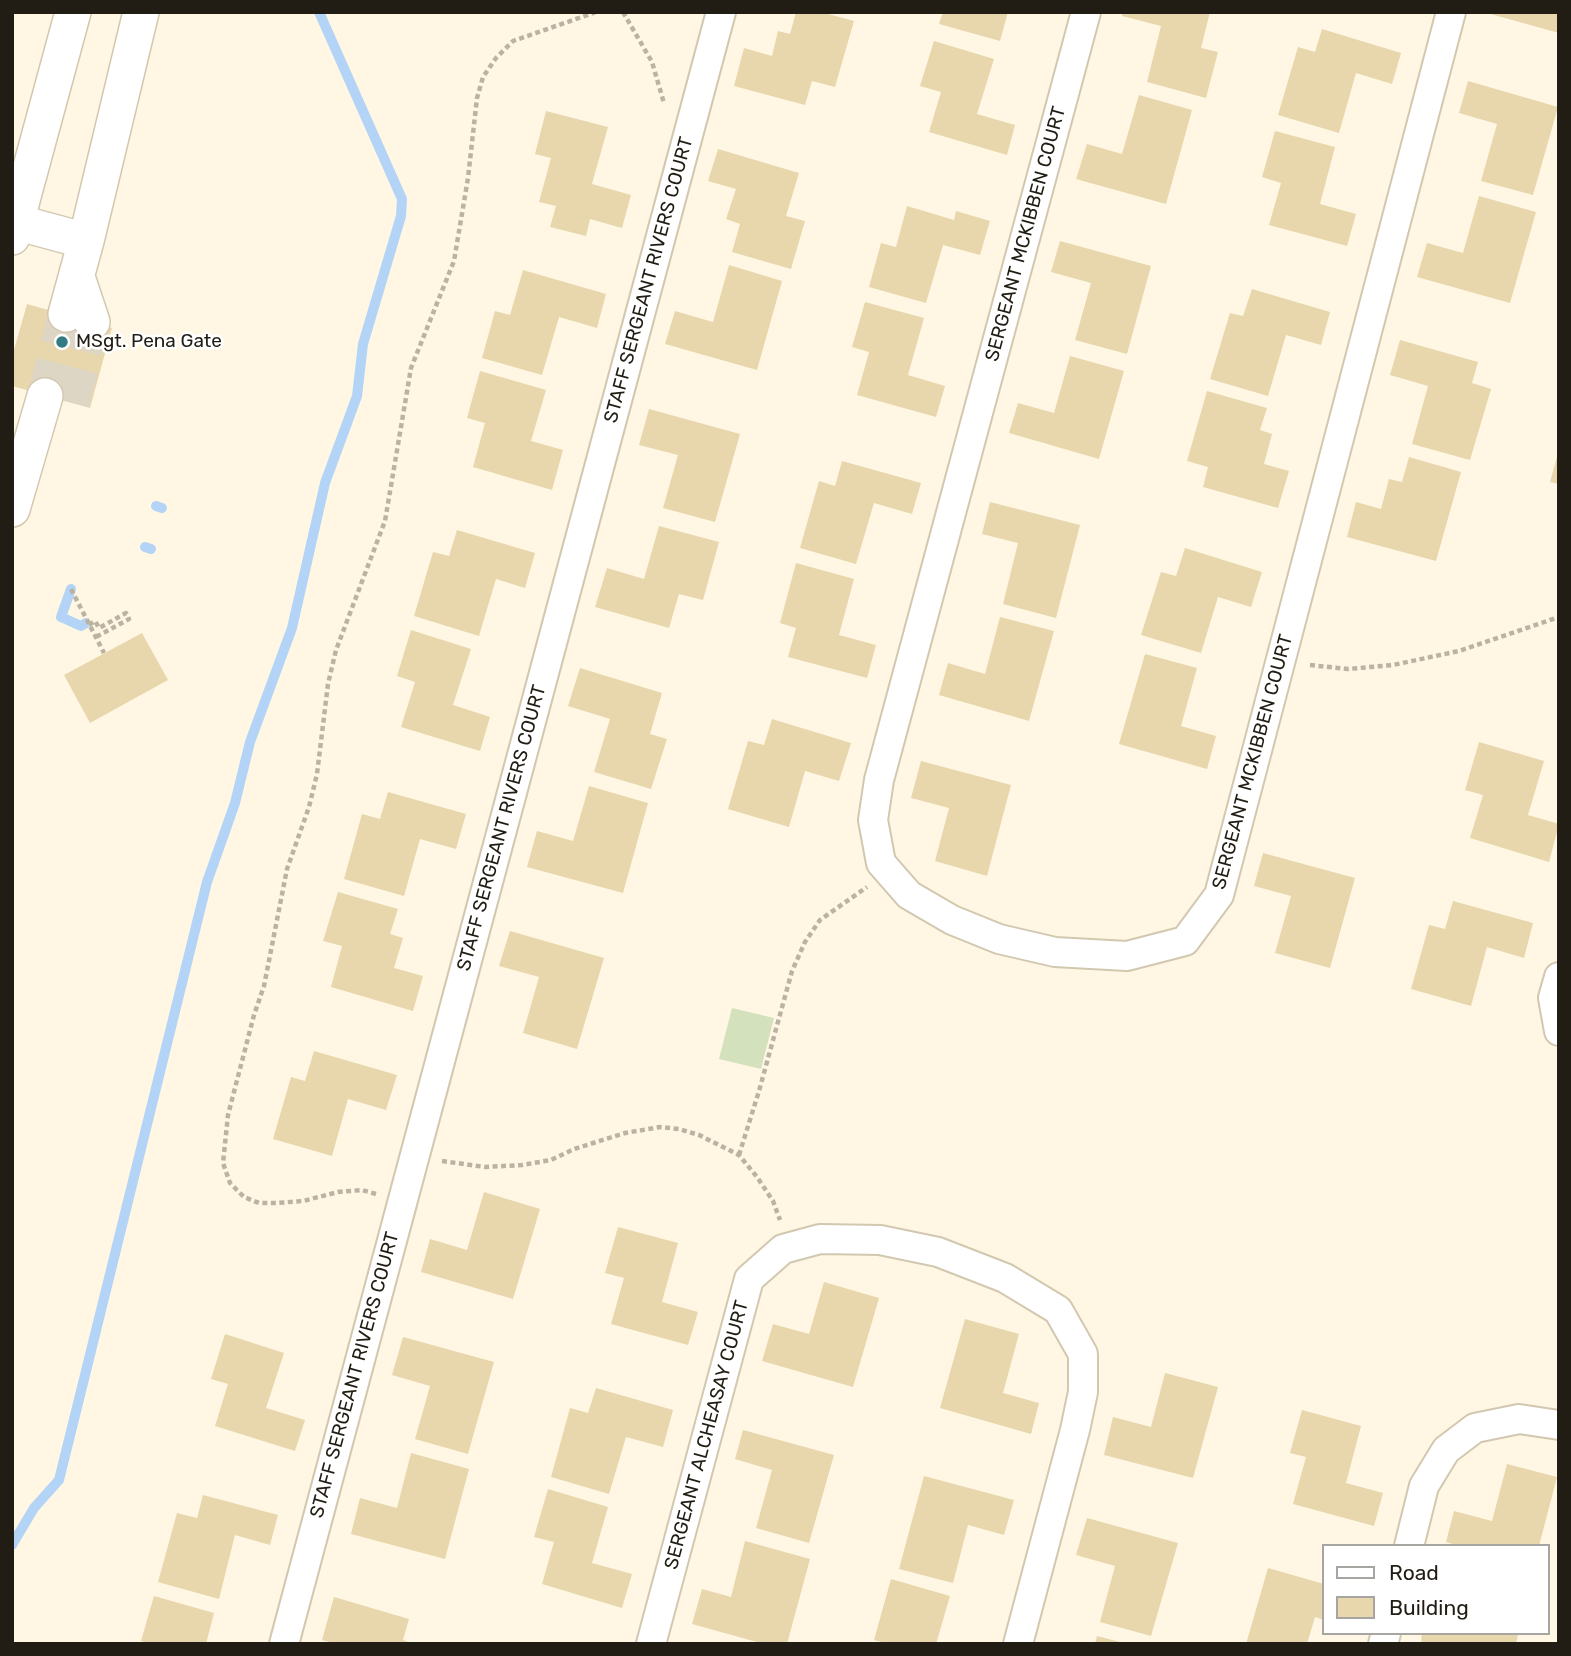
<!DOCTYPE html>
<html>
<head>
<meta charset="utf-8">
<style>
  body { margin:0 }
  #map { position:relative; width:1571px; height:1656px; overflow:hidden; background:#fff7e3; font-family:Rubik,sans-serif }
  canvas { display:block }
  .frame { position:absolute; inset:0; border:14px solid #211d14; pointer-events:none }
  .legend { position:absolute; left:1322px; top:1544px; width:228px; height:91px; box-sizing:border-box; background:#fff; border:2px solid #a6a5a1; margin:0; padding:9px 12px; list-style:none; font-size:21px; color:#211d14 }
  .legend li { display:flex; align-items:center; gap:14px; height:35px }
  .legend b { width:35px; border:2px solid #a6a5a1 }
</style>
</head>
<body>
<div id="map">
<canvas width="1571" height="1656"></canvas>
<div class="frame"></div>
<ul class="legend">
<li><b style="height:9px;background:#fff"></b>Road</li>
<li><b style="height:19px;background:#e8d7ad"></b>Building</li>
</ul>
</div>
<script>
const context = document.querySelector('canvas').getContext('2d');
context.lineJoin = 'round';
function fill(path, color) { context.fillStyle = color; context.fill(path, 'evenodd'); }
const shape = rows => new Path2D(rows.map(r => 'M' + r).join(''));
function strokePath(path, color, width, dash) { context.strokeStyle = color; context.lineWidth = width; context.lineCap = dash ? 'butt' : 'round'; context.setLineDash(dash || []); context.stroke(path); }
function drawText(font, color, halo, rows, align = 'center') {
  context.font = font + ' Rubik,sans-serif'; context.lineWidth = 5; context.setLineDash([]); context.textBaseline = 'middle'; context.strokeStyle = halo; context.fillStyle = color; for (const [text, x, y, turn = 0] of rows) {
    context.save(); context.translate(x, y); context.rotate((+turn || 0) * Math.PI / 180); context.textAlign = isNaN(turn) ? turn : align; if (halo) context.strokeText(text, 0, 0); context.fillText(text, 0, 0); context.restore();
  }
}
fill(shape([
  [732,1008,774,1018,761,1069,719,1059]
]), '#d4e1bd');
strokePath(shape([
  [156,506,162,508],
  [145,547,151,549],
  [71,589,61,617,81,626,86,623],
  [12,1545,34,1508,59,1480,207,882,235,803,250,742,292,628,325,483,357,396,363,344,401,216,402,199,319,12]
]), '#b3d4f6', 10);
fill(shape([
  [796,12,821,12,854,21,835,87,812,81,805,105,734,86,744,48,772,56,778,31,790,34],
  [943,12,1008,12,1000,41,939,24],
  [1123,12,1210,12,1201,48,1218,52,1206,98,1147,82,1161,26,1122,16],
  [1488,12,1559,12,1559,33,1487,13],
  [1322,29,1401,53,1392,84,1356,73,1339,133,1278,115,1298,47,1315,52],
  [934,41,994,59,977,114,1015,125,1007,155,929,132,941,92,920,86],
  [1468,81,1558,107,1533,195,1481,181,1497,124,1459,113],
  [1139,95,1192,110,1166,204,1076,179,1087,144,1122,154],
  [546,111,608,127,592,184,631,195,622,228,590,219,586,236,550,227,556,206,539,202,551,158,535,154],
  [1275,131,1335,147,1320,204,1356,214,1347,246,1269,225,1281,183,1262,177],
  [718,149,799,173,786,216,805,221,791,269,732,252,740,224,726,219,736,189,708,181],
  [1479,196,1536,212,1510,303,1417,277,1427,243,1463,253],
  [907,206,954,220,956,211,990,221,980,255,943,245,926,303,869,287,881,243,896,247],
  [1060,241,1151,266,1127,354,1075,340,1091,283,1051,272],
  [729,265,782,281,757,370,665,344,675,311,713,322],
  [523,270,606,294,597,328,559,317,542,375,482,358,495,311,510,315],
  [1252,289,1330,312,1321,345,1286,335,1268,396,1210,379,1230,313,1243,316],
  [865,302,924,318,908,375,945,386,936,417,857,395,869,352,852,347],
  [27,304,112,328,90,408,12,386,12,357],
  [1400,340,1478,362,1472,383,1491,389,1470,460,1412,444,1428,386,1390,375],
  [1070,356,1124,371,1099,459,1009,433,1018,403,1054,413],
  [480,371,546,390,531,441,563,450,552,490,473,467,485,423,467,418],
  [1207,391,1267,408,1260,430,1272,434,1264,464,1289,471,1278,508,1203,487,1208,467,1187,461],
  [649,409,740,434,715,522,663,508,678,455,639,445],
  [1558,453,1559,453,1559,484,1550,482],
  [1409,457,1461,472,1436,561,1347,537,1356,502,1381,509,1389,479,1402,482],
  [842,461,921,483,912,514,874,503,856,564,800,548,819,481,835,486],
  [990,502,1080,525,1056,618,1003,604,1018,543,982,534],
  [659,526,719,542,703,600,679,594,669,628,595,607,607,568,644,579],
  [457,530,535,553,525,588,496,579,479,636,414,616,433,552,449,556],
  [1185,548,1262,572,1251,607,1218,597,1201,653,1141,635,1161,572,1176,576],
  [796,563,854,579,839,635,876,645,867,678,788,657,796,628,780,623],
  [1000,617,1054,631,1029,721,939,695,948,663,985,674],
  [411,630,471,649,453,705,490,717,480,751,401,727,415,682,397,676],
  [142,633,168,680,90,723,64,675],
  [1145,654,1197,668,1181,726,1216,736,1207,769,1119,744],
  [580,668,662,693,650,734,667,739,651,789,594,772,610,719,568,706],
  [772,719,851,743,839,781,805,771,789,827,728,809,748,741,764,745],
  [1479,742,1544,761,1528,815,1559,824,1549,862,1470,838,1483,795,1465,790],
  [921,761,1011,785,987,876,935,861,949,808,911,798],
  [589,786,648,803,623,893,527,867,537,831,573,841],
  [388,792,466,814,456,849,420,839,404,896,344,879,362,814,380,819],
  [1263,853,1355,878,1330,968,1275,953,1291,896,1254,886],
  [338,892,398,909,390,934,403,938,394,968,423,976,413,1011,331,987,342,946,323,941],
  [1453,901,1533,923,1524,958,1487,947,1471,1006,1411,989,1429,925,1445,929],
  [510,931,604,958,577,1049,523,1033,539,977,499,966],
  [314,1051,397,1075,386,1110,348,1099,332,1156,273,1139,291,1077,305,1081],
  [484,1192,540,1209,513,1299,421,1272,430,1239,467,1250],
  [618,1227,678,1243,662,1302,698,1312,688,1345,611,1324,624,1278,605,1273],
  [824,1282,879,1298,853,1387,762,1361,773,1324,809,1334],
  [965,1319,1019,1334,1003,1393,1039,1403,1031,1434,940,1408],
  [225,1334,284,1353,266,1408,305,1420,295,1451,215,1426,228,1384,211,1379],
  [403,1337,494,1362,468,1454,415,1439,430,1386,392,1375],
  [1165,1373,1218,1387,1193,1478,1104,1455,1113,1417,1151,1427],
  [596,1388,673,1410,663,1447,626,1437,609,1494,551,1477,570,1408,588,1413],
  [1302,1410,1361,1426,1346,1483,1383,1493,1374,1526,1293,1504,1306,1457,1290,1453],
  [743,1430,834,1455,809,1543,756,1528,772,1470,735,1459],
  [411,1453,469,1469,445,1559,351,1534,360,1498,397,1508],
  [1507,1464,1557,1477,1539,1546,1459,1546,1446,1542,1454,1511,1492,1521],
  [924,1476,1014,1500,1004,1535,968,1525,953,1583,899,1569],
  [548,1489,608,1507,592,1563,632,1574,622,1608,542,1584,554,1542,534,1537],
  [203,1495,278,1515,270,1545,235,1535,219,1599,158,1582,177,1513,197,1518],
  [1087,1518,1178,1543,1151,1636,1100,1622,1115,1566,1076,1555],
  [745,1541,810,1559,787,1644,764,1644,692,1624,702,1589,731,1597],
  [1268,1568,1324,1584,1324,1620,1315,1617,1307,1644,1246,1644],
  [891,1579,950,1596,936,1644,888,1644,874,1640],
  [154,1596,214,1613,206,1644,151,1644,141,1641],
  [334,1597,409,1619,403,1640,413,1644,336,1644,322,1640],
  [1422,1633,1514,1633,1518,1635,1516,1644,1421,1644],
  [1097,1636,1124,1643,1124,1644,1095,1644]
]), '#e8d7ad');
strokePath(shape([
  [45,396,66,314],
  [72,403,92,322]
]), '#ded6c4', 35, [35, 18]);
const minor = shape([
  [1086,12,879,780,873,820,881,863,909,895,952,920,999,939,1055,952,1127,956,1185,941,1219,895,1451,12],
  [1559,977,1553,998,1559,1031],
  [1409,1546,1424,1486,1446,1450,1475,1428,1519,1419,1559,1425],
  [284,1644,721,12],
  [651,1644,749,1279,783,1249,820,1239,880,1240,938,1252,1005,1278,1058,1310,1083,1354,1083,1392,1075,1430,1018,1644],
  [1383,1644,1386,1633]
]);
const tertiary = shape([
  [16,222,86,241],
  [12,237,73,12],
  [77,277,92,322],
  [66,314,86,241,141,12],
  [12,509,45,396]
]);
strokePath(minor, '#d2c8b0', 32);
strokePath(tertiary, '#d2c8b0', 38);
strokePath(shape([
  [623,12,652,62,664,103],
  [71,589,104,653],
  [89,625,95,621,99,628,126,613,129,619,96,637],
  [1310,665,1348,669,1393,665,1459,651,1559,617],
  [739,1155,759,1091,792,971,805,942,820,920,867,887],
  [442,1161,485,1167,522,1165,551,1160,574,1149,625,1133,660,1127,679,1129,699,1135,739,1155,757,1177,773,1201,780,1220],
  [376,1194,362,1190,338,1192,303,1201,276,1203,259,1203,244,1197,230,1183,223,1163,228,1115,254,1015,264,986,287,869,309,807,317,774,328,684,336,650,385,521,411,368,454,261,468,178,477,98,483,77,496,58,513,41,596,12]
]), '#bab3a3', 4.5, [5, 3.5]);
strokePath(minor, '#fff', 28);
strokePath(tertiary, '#fff', 35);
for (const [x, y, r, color] of [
  [62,342,7,"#347c83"]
]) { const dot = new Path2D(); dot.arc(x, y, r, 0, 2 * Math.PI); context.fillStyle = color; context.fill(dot); strokePath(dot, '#fff', 2.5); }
drawText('19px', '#211d14', '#fff', [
  ["SERGEANT MCKIBBEN COURT",1026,234,-75],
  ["STAFF SERGEANT RIVERS COURT",649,280,-75],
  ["SERGEANT MCKIBBEN COURT",1253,762,-75],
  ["STAFF SERGEANT RIVERS COURT",502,828,-75],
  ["STAFF SERGEANT RIVERS COURT",355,1375,-75],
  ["SERGEANT ALCHEASAY COURT",707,1435,-75]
]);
drawText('19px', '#211d14', '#fff', [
  ["MSgt. Pena Gate",76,342]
], 'left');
</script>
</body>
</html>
